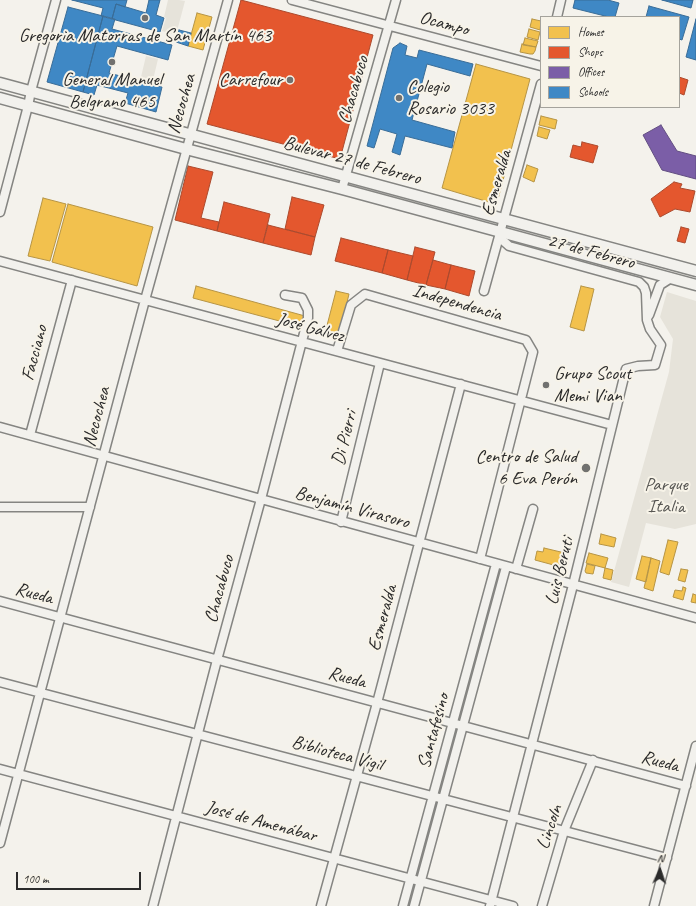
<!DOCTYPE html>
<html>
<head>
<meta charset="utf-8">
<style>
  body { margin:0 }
  #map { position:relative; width:696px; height:906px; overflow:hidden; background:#f4f2ec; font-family:Caveat,sans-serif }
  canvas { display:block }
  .legend { position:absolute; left:540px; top:16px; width:140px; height:92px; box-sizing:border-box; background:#f7f3e8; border:1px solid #a5a39c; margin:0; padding:5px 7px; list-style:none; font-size:12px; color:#2b2b2b }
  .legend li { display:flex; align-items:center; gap:8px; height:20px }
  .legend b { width:20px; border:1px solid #a5a39c }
  .north { position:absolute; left:640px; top:850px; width:40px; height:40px; -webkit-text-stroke:3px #f7f3e8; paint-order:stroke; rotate:3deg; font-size:11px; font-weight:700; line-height:16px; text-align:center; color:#2b2b2b }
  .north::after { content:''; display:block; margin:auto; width:14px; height:18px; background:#2b2b2b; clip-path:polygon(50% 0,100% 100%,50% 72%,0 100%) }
  .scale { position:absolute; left:16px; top:872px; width:125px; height:18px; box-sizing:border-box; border:2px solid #2b2b2b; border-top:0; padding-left:5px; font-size:12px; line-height:14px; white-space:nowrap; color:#2b2b2b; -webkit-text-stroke:3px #f7f3e8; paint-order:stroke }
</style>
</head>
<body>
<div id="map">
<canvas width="696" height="906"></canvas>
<ul class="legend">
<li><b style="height:11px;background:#f2c14e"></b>Homes</li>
<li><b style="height:11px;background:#e4572e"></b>Shops</li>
<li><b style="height:11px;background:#7b5ea7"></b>Offices</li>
<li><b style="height:11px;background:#3f88c5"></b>Schools</li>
</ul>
<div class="north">N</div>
<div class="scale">100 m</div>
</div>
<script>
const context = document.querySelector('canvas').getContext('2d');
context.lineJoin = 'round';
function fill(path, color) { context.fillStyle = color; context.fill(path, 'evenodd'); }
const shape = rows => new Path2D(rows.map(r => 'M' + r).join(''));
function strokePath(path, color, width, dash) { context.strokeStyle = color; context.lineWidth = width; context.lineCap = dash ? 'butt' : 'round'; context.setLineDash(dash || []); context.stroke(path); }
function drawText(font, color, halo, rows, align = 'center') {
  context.font = font + ' Caveat,sans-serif'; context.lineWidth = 4; context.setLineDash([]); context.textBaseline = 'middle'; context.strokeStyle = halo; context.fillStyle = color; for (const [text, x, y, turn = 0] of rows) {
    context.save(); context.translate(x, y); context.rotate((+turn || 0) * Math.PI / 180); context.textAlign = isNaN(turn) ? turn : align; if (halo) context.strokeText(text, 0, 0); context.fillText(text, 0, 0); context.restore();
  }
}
fill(shape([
  [168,0,179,0,185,1,176,35,162,31,166,18,164,17],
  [146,56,158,59,153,80,141,77],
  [667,292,696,301,696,524,675,529,646,523,629,587,611,582,669,372,673,339,660,317]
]), '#e6e3da');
const homes = shape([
  [197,13,212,17,203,50,188,46,197,13],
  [532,19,541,21,540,30,530,27,532,19],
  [529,29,540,32,538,40,527,37,529,29],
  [525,38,538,41,536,47,523,45,525,38],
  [522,44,536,47,535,51,533,54,530,54,520,52,522,44],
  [476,64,530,79,498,199,492,203,442,188,476,64],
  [541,116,557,120,555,129,539,125,541,116],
  [539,127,550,130,547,139,537,136,539,127],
  [527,165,538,169,534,182,523,177,527,165],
  [43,198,66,204,50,261,28,256,43,198],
  [68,204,153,227,137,286,52,262,68,204],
  [196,286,305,316,302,327,193,298,196,286],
  [581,286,594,289,584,331,570,327,581,286],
  [336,291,349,294,339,336,325,333,336,291],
  [601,534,616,538,614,547,599,544,601,534],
  [668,540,678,542,669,575,660,572,668,540],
  [544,548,565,553,561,567,535,560,537,551,543,552,544,548],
  [589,553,608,558,605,568,586,563,589,553],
  [642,556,651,558,646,582,636,579,642,556],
  [651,558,660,561,653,591,644,588,651,558],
  [587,564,595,566,593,574,586,573,585,571,587,564],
  [605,568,613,570,611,580,603,578,605,568],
  [681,569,688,570,685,582,678,580,681,569],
  [683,587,686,588,683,600,673,597,675,590,682,591,683,587],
  [693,594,696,595,696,603,691,602,693,594]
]);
fill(homes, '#f2c14e');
strokePath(homes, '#b69444', 1);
const shops = shape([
  [241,0,373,35,340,159,207,124,241,0],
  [679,77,688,80,684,95,679,93,679,77],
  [582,142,598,146,593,163,570,157,573,145,581,147,582,142],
  [188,166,213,172,201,218,219,222,217,231,175,220,188,166],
  [674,182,682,184,680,188,695,191,690,212,675,209,660,217,651,199,674,182],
  [292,197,324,205,315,237,285,229,292,197],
  [224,202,270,214,263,243,217,231,224,202],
  [268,225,315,237,311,255,263,243,268,225],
  [681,227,689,229,685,243,677,241,681,227],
  [341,238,388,250,382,273,335,261,341,238],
  [415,247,435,252,426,285,407,280,415,247],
  [388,250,413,256,407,280,382,273,388,250],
  [433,260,451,265,445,289,426,285,433,260],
  [451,265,475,271,469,296,445,289,451,265]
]);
fill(shops, '#e4572e');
strokePath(shops, '#ac4a2d', 1);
const offices = shape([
  [661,125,677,151,696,156,696,179,662,170,643,135,661,125]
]);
fill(offices, '#7b5ea7');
strokePath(offices, '#634f82', 1);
const schools = shape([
  [72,0,127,0,125,7,116,4,112,19,101,16,103,8,72,0],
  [149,0,160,0,156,15,164,18,160,32,112,19,116,4,146,13,149,0],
  [575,0,608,0,619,3,615,17,609,17,573,8,575,0],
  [662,0,693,0,691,8,662,0],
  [649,6,689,17,682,40,679,39,679,17,646,17,649,6],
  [68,7,103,16,83,92,47,82,68,7],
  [103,16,115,19,112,29,172,45,168,60,117,46,109,73,162,87,156,112,125,103,128,93,97,85,94,95,83,92,103,16],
  [696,19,696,60,686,57,696,19],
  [179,30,191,33,188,46,176,42,179,30],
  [400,43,407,46,405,55,417,58,419,50,473,64,470,76,427,64,412,120,455,132,452,148,405,136,400,155,392,152,397,134,380,129,374,148,367,146,393,48,400,43]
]);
fill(schools, '#3f88c5');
strokePath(schools, '#396c97', 1);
const minor = shape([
  [292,0,541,66],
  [557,17,561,0],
  [342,189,396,0],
  [0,212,28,106,31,91,56,0],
  [0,261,612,425],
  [484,291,541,84],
  [649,315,660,285,671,278],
  [337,351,351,305,365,294,526,340,533,352,480,559],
  [0,427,261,499,696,618],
  [30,435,72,280],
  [0,507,90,507],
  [341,522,380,363],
  [516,569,533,509],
  [0,601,686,786],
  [0,682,667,858],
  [0,769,513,906],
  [0,843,145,300,228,0],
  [153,906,217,660,261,499,308,318,308,310,302,298,285,295],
  [321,906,377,703,461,384],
  [403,906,496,564],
  [414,906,506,567],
  [490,906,573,585,626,369,638,366,655,365,661,345,650,329,647,320,646,293,644,287,639,282,509,246,499,237],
  [542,906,564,831,593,760],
  [654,906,696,746]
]);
const major = shape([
  [0,83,696,271],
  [0,98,186,149,342,189,696,285]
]);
strokePath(minor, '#858582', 11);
strokePath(major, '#858582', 13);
strokePath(minor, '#f2f1ed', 8);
strokePath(major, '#f2f1ed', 10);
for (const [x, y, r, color] of [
  [145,18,4,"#71716f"],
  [112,62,4,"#71716f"],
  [290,80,4,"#71716f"],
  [399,98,4,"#71716f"],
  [546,385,4,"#71716f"],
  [586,468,5,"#71716f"]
]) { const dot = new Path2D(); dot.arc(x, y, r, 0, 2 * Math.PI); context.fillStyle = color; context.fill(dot); strokePath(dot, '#f7f3e8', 1.5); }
drawText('19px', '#2b2b2b', '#f7f3e8', [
  ["Ocampo",444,24,15],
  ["Chacabuco",354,90,-74],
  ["Necochea",182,104,-74],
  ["Bulevar 27 de Febrero",352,161,15],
  ["Esmeralda",497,183,-74],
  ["27 de Febrero",591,252,15],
  ["Independencia",457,303,16],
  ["José Gálvez",310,328,15],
  ["Facciano",35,353,-75],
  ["Necochea",97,417,-75],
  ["Di Pierri",345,438,-76],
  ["Benjamín Virasoro",352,508,15],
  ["Luis Beruti",560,571,-76],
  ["Chacabuco",220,589,-75],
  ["Rueda",34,594,15],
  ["Esmeralda",383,618,-75],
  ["Rueda",347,678,15],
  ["Santafesino",434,731,-75],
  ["Biblioteca Vigil",337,754,15],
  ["Rueda",660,762,15],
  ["José de Amenábar",261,822,15],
  ["Lincoln",550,827,-71]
]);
drawText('19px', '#2b2b2b', '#f7f3e8', [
  ["Gregoria Matorras de San Martín 463",145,36],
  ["General Manuel",112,80],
  ["Belgrano 465",112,102],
  ["Carrefour",282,80,"right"],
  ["Colegio",407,87,"left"],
  ["Rosario 3033",407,109,"left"],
  ["Grupo Scout",554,374,"left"],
  ["Memi Vian",554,396,"left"],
  ["Centro de Salud",577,457,"right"],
  ["6 Eva Perón",577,479,"right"]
]);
drawText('19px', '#575653', '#f7f3e8', [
  ["Parque",666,485],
  ["Italia",666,507]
]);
</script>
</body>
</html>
